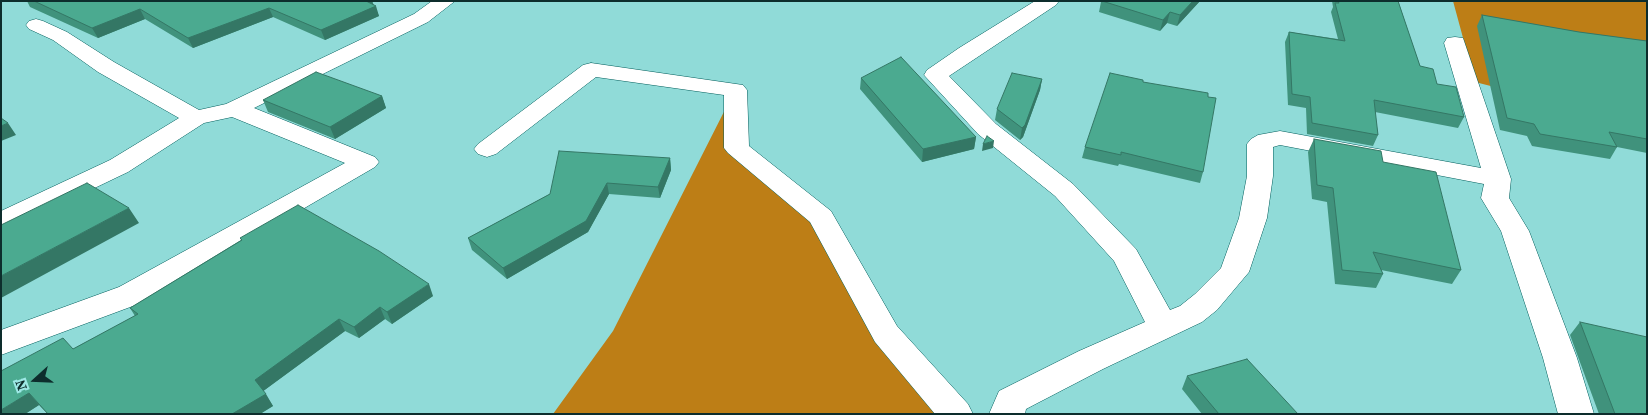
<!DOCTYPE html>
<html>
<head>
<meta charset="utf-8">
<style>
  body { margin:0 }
  #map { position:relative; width:1648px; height:415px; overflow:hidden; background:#90dbd8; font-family:"Source Serif 4",serif }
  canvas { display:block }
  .frame { position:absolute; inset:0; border:2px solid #0d2d2c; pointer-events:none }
  .north { position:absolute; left:10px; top:355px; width:50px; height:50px; -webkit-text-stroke:4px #9de8e5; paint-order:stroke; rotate:250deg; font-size:14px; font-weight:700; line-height:20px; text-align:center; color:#0d2d2c }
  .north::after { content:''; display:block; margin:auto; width:18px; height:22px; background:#0d2d2c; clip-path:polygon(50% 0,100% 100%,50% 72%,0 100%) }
</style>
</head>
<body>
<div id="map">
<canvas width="1648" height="415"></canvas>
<div class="frame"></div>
<div class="north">N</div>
</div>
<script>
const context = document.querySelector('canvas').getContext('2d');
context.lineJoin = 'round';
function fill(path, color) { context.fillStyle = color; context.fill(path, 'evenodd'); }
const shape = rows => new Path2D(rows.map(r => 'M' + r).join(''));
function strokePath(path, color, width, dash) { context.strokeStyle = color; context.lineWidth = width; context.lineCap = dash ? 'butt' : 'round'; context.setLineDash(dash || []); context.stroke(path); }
fill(shape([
  [1453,1,1647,1,1647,126,1475,82],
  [735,90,737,148,821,217,956,414,553,414,613,331]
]), '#bd7e16');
const minor = shape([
  [432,1,455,1,428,22,254,108,375,157,379,162,375,167,141,303,1,355,1,330,119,287,345,163,232,117,204,123,128,172,11,228,1,231,1,211,110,160,179,118,98,72,53,40,29,29,26,25,29,21,36,19,43,21,67,32,114,62,199,110,226,104,414,14,432,1],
  [1035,1,1059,1,1056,5,949,76,996,124,1073,184,1136,249,1170,310,1180,306,1195,294,1221,268,1239,218,1247,176,1247,144,1251,139,1258,135,1280,131,1481,168,1444,43,1447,38,1455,37,1463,38,1511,179,1509,198,1529,231,1577,358,1594,414,1558,414,1543,358,1501,231,1481,198,1484,184,1280,145,1273,147,1273,176,1267,218,1249,272,1217,310,1202,322,1103,369,1026,409,1025,414,989,414,999,391,1079,351,1145,322,1114,261,1055,196,978,134,924,75,927,70,959,48,1035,1],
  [591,63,743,85,747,90,749,146,831,211,897,326,968,404,973,414,935,414,875,342,810,222,728,153,724,148,724,95,596,77,496,154,487,157,478,154,474,149,478,144,583,65,591,63]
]);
strokePath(minor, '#015e5c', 1);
fill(minor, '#fff');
fill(shape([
  [27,1,372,1,379,16,325,40,273,17,193,48,145,19,98,38,30,7],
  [1200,1,1177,26,1167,23,1160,31,1099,12,1101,2],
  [1332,1,1398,1,1420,66,1437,84,1464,117,1458,128,1375,112,1378,135,1373,146,1307,134,1306,108,1288,105,1285,42,1289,32,1338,39,1331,12,1333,7],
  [1482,15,1579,32,1647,41,1647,153,1617,147,1610,159,1532,146,1527,136,1500,130,1477,26],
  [861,78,976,137,974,149,922,162,860,89],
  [1042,79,1040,90,1023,137,1020,140,995,120,997,109],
  [1143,82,1203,172,1200,183,1119,164,1118,166,1082,158,1085,147],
  [382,96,386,108,335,139,268,112,263,100],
  [1314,139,1383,162,1461,270,1452,284,1381,270,1383,274,1376,288,1335,284,1327,202,1312,199,1308,152],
  [670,158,671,170,660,198,609,194,588,232,507,279,472,250,468,238,550,194],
  [240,238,433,296,392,324,385,319,359,338,345,331,263,391,273,406,260,414,48,414,39,405,25,414,1,414,73,349,135,316,130,308,241,240],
  [1580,322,1647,414,1599,414,1570,335],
  [1187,376,1298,414,1202,414,1182,389]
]), '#40927c');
fill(shape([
  [365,1,372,1,374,7,376,6,379,16,325,40,321,30],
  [1193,1,1200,1,1177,26,1180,15],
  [269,8,273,17,193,48,188,38],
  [140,9,145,19,98,38,92,28],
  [1170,12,1167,23,1160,31,1163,20],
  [1042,79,1040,90,1023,137,1020,140,1022,128],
  [382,96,386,108,335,139,330,127],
  [8,123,16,135,1,141,1,126],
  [976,137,974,149,922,162,923,149],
  [994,141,993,148,982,151,983,144],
  [670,158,671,170,660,198,658,187],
  [607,183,609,194,588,232,507,279,503,268],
  [129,208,139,223,1,298,1,276],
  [429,284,433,296,392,324,387,312],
  [380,307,385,319,359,338,354,327],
  [339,319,345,331,262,392,255,380],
  [29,393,39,405,25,414,1,414,1,410],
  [266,394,273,406,260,414,232,414]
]), '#347765');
const building = shape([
  [34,1,366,1,376,6,321,30,269,8,188,38,140,9,92,28,34,1],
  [1102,1,1193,1,1180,15,1170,12,1163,20,1102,1],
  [1338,1,1398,1,1420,66,1433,69,1437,84,1456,87,1464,117,1374,100,1378,135,1312,123,1310,97,1292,94,1289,32,1345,41,1335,3,1339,3,1338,1],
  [1482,15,1579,32,1647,41,1647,139,1609,132,1617,147,1540,134,1534,124,1507,118,1482,15],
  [901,57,976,137,923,149,861,78,901,57],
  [316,72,382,96,330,127,263,100,316,72],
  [1012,73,1042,79,1025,125,1022,128,997,109,1012,73],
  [1110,73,1143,80,1143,82,1208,93,1208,97,1216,98,1203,172,1121,152,1121,155,1085,147,1110,73],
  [1,118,8,123,1,126,1,118],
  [987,136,994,141,983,144,987,136],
  [1314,139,1381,151,1383,162,1436,172,1461,270,1373,252,1383,274,1342,270,1333,188,1317,185,1314,139],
  [559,151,670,158,658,187,607,183,586,221,503,268,468,238,550,194,559,151],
  [87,183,129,208,1,276,1,225,87,183],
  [298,205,379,251,429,284,387,312,380,307,354,327,339,319,255,380,266,394,232,414,48,414,29,393,1,410,1,371,63,338,73,349,138,314,130,308,242,240,240,238,298,205],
  [1580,322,1647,337,1647,414,1615,414,1580,322],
  [1247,359,1298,414,1219,414,1187,376,1247,359]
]);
fill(building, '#4baa90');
strokePath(building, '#347765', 1);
</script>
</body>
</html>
